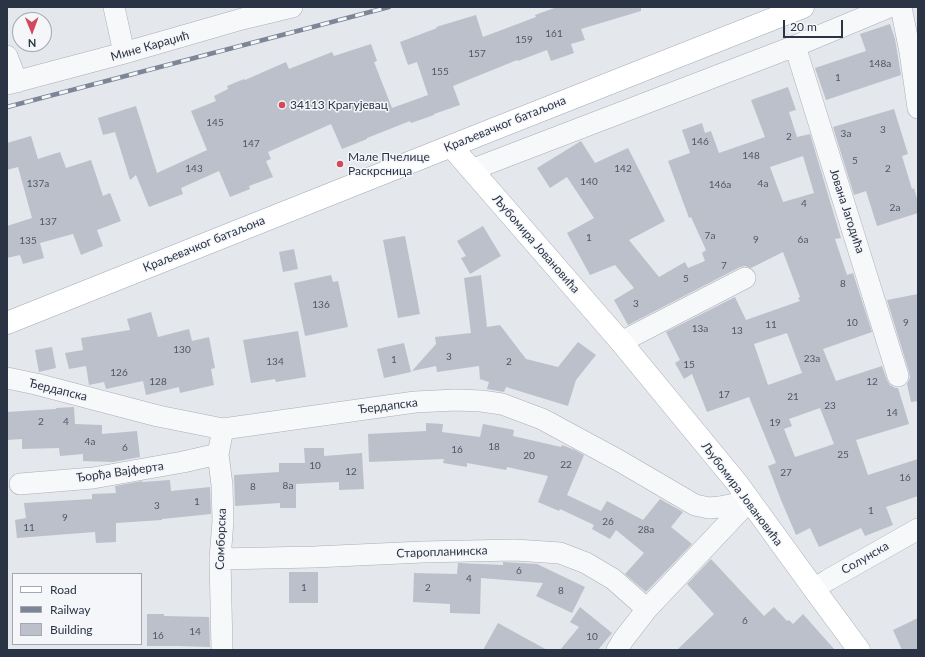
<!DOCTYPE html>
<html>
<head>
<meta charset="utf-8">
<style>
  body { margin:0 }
  #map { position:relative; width:925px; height:657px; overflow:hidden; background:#e4e7ec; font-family:Lato,sans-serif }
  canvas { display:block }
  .frame { position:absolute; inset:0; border:8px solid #2b3445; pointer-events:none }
  .legend { position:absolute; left:12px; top:573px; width:130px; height:72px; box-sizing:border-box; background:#f4f6f9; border:1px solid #a4a8b1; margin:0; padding:5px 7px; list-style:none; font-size:12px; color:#2b3445 }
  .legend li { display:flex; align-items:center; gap:8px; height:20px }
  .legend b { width:20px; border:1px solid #a4a8b1 }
  .north { position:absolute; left:12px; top:12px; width:40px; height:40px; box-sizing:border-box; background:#f4f6f9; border:1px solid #a4a8b1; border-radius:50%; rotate:179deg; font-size:11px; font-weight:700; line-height:16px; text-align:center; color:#2b3445 }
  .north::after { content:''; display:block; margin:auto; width:14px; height:18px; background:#d1495b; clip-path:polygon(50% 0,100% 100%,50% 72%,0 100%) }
  .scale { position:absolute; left:783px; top:20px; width:60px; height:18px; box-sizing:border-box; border:2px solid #2b3445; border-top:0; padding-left:5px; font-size:12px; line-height:14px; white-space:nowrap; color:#2b3445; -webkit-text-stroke:3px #f4f6f9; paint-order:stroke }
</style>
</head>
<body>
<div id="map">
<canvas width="925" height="657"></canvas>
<div class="frame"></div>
<ul class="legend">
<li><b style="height:5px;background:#fff"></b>Road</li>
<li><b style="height:5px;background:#7d8696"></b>Railway</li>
<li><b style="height:11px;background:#bbc0ca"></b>Building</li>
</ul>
<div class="north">N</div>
<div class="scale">20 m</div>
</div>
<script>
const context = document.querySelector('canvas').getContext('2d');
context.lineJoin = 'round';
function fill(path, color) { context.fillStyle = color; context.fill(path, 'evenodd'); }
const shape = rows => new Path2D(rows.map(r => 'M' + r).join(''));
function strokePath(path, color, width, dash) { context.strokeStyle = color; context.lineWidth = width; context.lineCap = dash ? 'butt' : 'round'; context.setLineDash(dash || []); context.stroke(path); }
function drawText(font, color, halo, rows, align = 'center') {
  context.font = font + ' Lato,sans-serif'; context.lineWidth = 3; context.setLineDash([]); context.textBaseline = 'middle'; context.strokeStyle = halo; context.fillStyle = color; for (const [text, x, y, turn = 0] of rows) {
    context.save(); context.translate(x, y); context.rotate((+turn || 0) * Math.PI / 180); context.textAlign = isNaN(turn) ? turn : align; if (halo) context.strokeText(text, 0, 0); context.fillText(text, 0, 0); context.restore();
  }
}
fill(shape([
  [557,7,641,7,641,11,581,29,585,40,571,44,574,53,551,61,547,50,518,61,517,60,453,86,460,105,434,114,434,115,411,123,410,121,367,138,367,139,342,149,331,124,268,152,271,159,266,161,273,177,249,186,250,189,230,197,219,171,181,188,183,194,149,207,136,175,130,180,115,132,103,135,98,118,136,106,157,173,207,150,191,111,216,101,214,96,228,89,227,86,244,79,245,80,286,62,289,69,332,52,334,56,371,44,377,61,374,62,392,108,428,95,417,62,408,65,400,42,437,28,436,27,476,15,483,37,536,17,535,15],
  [890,24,895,39,901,75,826,100,815,68,866,51,860,34],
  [788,87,796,110,789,112,797,137,810,134,841,238,835,239,847,275,853,273,872,332,823,349,836,381,882,366,887,380,890,385,895,388,898,388,909,424,856,440,868,475,918,459,918,496,886,507,893,525,865,536,861,528,819,547,810,528,796,535,781,500,768,466,776,463,749,397,707,412,692,374,684,379,675,363,680,360,666,332,735,297,746,320,800,301,798,298,800,297,783,252,751,268,745,266,740,267,628,325,614,300,634,288,615,265,590,275,567,233,594,218,567,177,550,188,537,168,581,141,595,163,628,148,665,221,629,240,659,277,685,262,688,268,705,261,702,253,706,250,691,217,689,218,668,161,690,153,682,130,702,123,705,133,711,131,719,153,765,137,751,100],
  [803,156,814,193,783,202,770,167],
  [787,333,802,373,768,385,754,344],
  [820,408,834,444,795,457,784,429,792,426,789,419],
  [894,109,908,154,902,156,912,189,914,188,918,202,918,213,877,226,866,191,854,195,833,127],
  [31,136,38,159,60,152,66,168,91,160,103,196,110,193,121,221,97,230,103,246,81,255,73,234,40,243,44,258,23,264,20,255,7,258,7,226,32,218,18,167,7,170,7,143],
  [483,226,501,256,470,274,461,258,466,256,457,241],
  [405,236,420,314,398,318,383,240],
  [294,249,298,269,283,272,279,252],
  [331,275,333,282,338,281,348,327,305,336,294,283],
  [481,275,487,327,500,325,526,359,558,367,578,342,596,355,576,380,568,406,506,387,504,392,487,389,489,382,480,379,479,366,437,372,436,366,412,371,436,344,435,337,471,333,464,278],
  [918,294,918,401,911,402,907,384,910,378,909,372,887,300],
  [151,312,158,337,189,329,192,341,209,337,215,368,211,369,214,385,180,393,179,387,146,395,143,381,106,389,104,382,89,385,86,366,69,369,65,353,83,350,81,338,130,330,127,319],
  [298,331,306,377,276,382,275,379,251,383,243,340],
  [404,343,411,372,384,378,377,349],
  [52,347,56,368,39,372,35,350],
  [74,407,75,424,102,425,102,434,137,431,140,457,113,462,83,461,83,454,60,456,59,448,22,449,22,439,7,440,7,412,56,409,56,408],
  [426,423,443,424,442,432,480,437,483,424,514,430,513,436,561,447,562,445,575,450,584,455,567,495,601,511,607,501,643,520,660,499,683,512,671,527,692,544,646,592,625,574,644,553,616,530,610,539,592,529,594,525,560,509,559,511,538,502,548,476,507,467,506,470,467,463,467,467,443,463,444,459,369,462,368,434,426,431],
  [304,448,324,448,324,456,362,453,364,489,339,490,339,482,296,484,296,508,280,508,280,503,235,506,234,475,279,472,279,463,305,463],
  [170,480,171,491,210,487,211,514,162,519,162,520,116,523,116,542,96,543,95,532,17,538,15,520,26,518,24,503,92,499,92,494,116,493,115,486,142,481,142,482],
  [711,559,764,616,774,607,787,621,789,620,793,624,803,614,835,650,677,650,714,614,687,584],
  [503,562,537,564,585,587,572,613,536,596,543,583,481,578,480,614,450,613,450,604,413,602,414,573,457,574,458,563,503,565],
  [289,572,318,572,318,603,289,603],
  [580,607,612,633,598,650,560,650,579,627,570,622],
  [147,614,164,614,164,616,209,617,210,647,178,646,147,646],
  [918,618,918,650,902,650,893,630],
  [498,623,547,650,483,650]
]), '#bbc0ca');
const street = shape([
  [114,7,124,53],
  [901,7,910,52,918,108],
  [795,46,898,376],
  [7,56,17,82],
  [7,84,124,53,242,19,292,7],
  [471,170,795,46,889,7],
  [621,342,745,278],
  [7,378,36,384,158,416,223,429,415,402,456,400,481,401,502,404,542,419,618,460,695,505,709,508,720,507,749,501],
  [20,484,93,478,183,462,218,454],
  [220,559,314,557,423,552,515,550,560,553,586,563,613,579,647,609],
  [814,589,828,580,918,529],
  [222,650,220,559,223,521,222,485,218,454,223,429],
  [617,650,623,640,647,609,749,501]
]);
const secondary = shape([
  [451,146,621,342,737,483,814,589,859,650]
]);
const primary = shape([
  [7,323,494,129,803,7]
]);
strokePath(street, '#a9aeb7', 22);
strokePath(secondary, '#a9aeb7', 23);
strokePath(primary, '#a3abb8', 23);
strokePath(street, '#f7f8fa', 21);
strokePath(secondary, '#fff', 22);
strokePath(primary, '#fff', 22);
const rail = shape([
  [7,107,389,7]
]);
strokePath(rail, '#7d8696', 4.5);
strokePath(rail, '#f4f6f9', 3, [9]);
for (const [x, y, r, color] of [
  [282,105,4,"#d1495b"],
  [340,164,4,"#d1495b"]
]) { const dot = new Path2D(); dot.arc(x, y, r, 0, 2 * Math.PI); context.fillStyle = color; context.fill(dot); strokePath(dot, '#f4f6f9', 1.5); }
drawText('10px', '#4f5766', null, [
  ["161",554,34],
  ["159",524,40],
  ["157",477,54],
  ["148a",880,64],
  ["155",440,72],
  ["1",838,78],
  ["145",215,123],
  ["3",883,130],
  ["3a",846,134],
  ["2",789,137],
  ["146",700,142],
  ["147",251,144],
  ["148",751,156],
  ["5",855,161],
  ["143",194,169],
  ["142",623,169],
  ["2",888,169],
  ["140",589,182],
  ["137a",38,184],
  ["4a",763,184],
  ["146a",720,185],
  ["4",804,204],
  ["2a",895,208],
  ["137",48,222],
  ["7a",710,236],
  ["1",589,238],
  ["9",756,240],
  ["6a",803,240],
  ["135",28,241],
  ["7",724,266],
  ["5",686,279],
  ["8",843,284],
  ["3",636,304],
  ["136",321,305],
  ["10",852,323],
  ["9",906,323],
  ["11",771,325],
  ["13a",700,329],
  ["13",737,331],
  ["130",182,350],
  ["3",449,357],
  ["23a",812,359],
  ["1",394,360],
  ["134",275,362],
  ["2",509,362],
  ["15",689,365],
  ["126",119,373],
  ["128",158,382],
  ["12",872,382],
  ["17",724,395],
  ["21",793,397],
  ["23",830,406],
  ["14",892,413],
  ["2",41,422],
  ["4",66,422],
  ["19",775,423],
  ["4a",90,442],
  ["18",494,447],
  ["6",125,448],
  ["16",457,450],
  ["25",843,455],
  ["20",529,456],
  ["22",566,465],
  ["10",315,466],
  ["12",351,472],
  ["27",786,473],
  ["16",905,478],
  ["8a",288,486],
  ["8",253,487],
  ["1",197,502],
  ["3",157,506],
  ["1",871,511],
  ["9",65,518],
  ["26",608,522],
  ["11",29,528],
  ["28a",646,530],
  ["6",519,571],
  ["4",469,579],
  ["1",304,588],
  ["2",428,588],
  ["8",561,591],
  ["6",745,621],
  ["14",195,632],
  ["16",158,636],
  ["10",592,637]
]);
drawText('12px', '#2b3445', '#f4f6f9', [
  ["Мине Караџић",150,46,-16],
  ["Краљевачког батаљона",505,124,-22],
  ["Јована Јагодића",847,211,72],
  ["Краљевачког батаљона",204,244,-22],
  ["Љубомира Јовановића",536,244,49],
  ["Ђердапска",58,390,14],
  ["Ђердапска",388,406,-7],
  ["Ђорђа Вајферта",120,472,-8],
  ["Љубомира Јовановића",742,494,53],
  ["Сомборска",221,539,-88],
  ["Старопланинска",442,552,-2],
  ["Солунска",865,558,-30]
]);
drawText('12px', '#2b3445', '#f4f6f9', [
  ["34113 Крагујевац",290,105],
  ["Мале Пчелице",348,157],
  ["Раскрсница",348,171]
], 'left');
</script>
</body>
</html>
